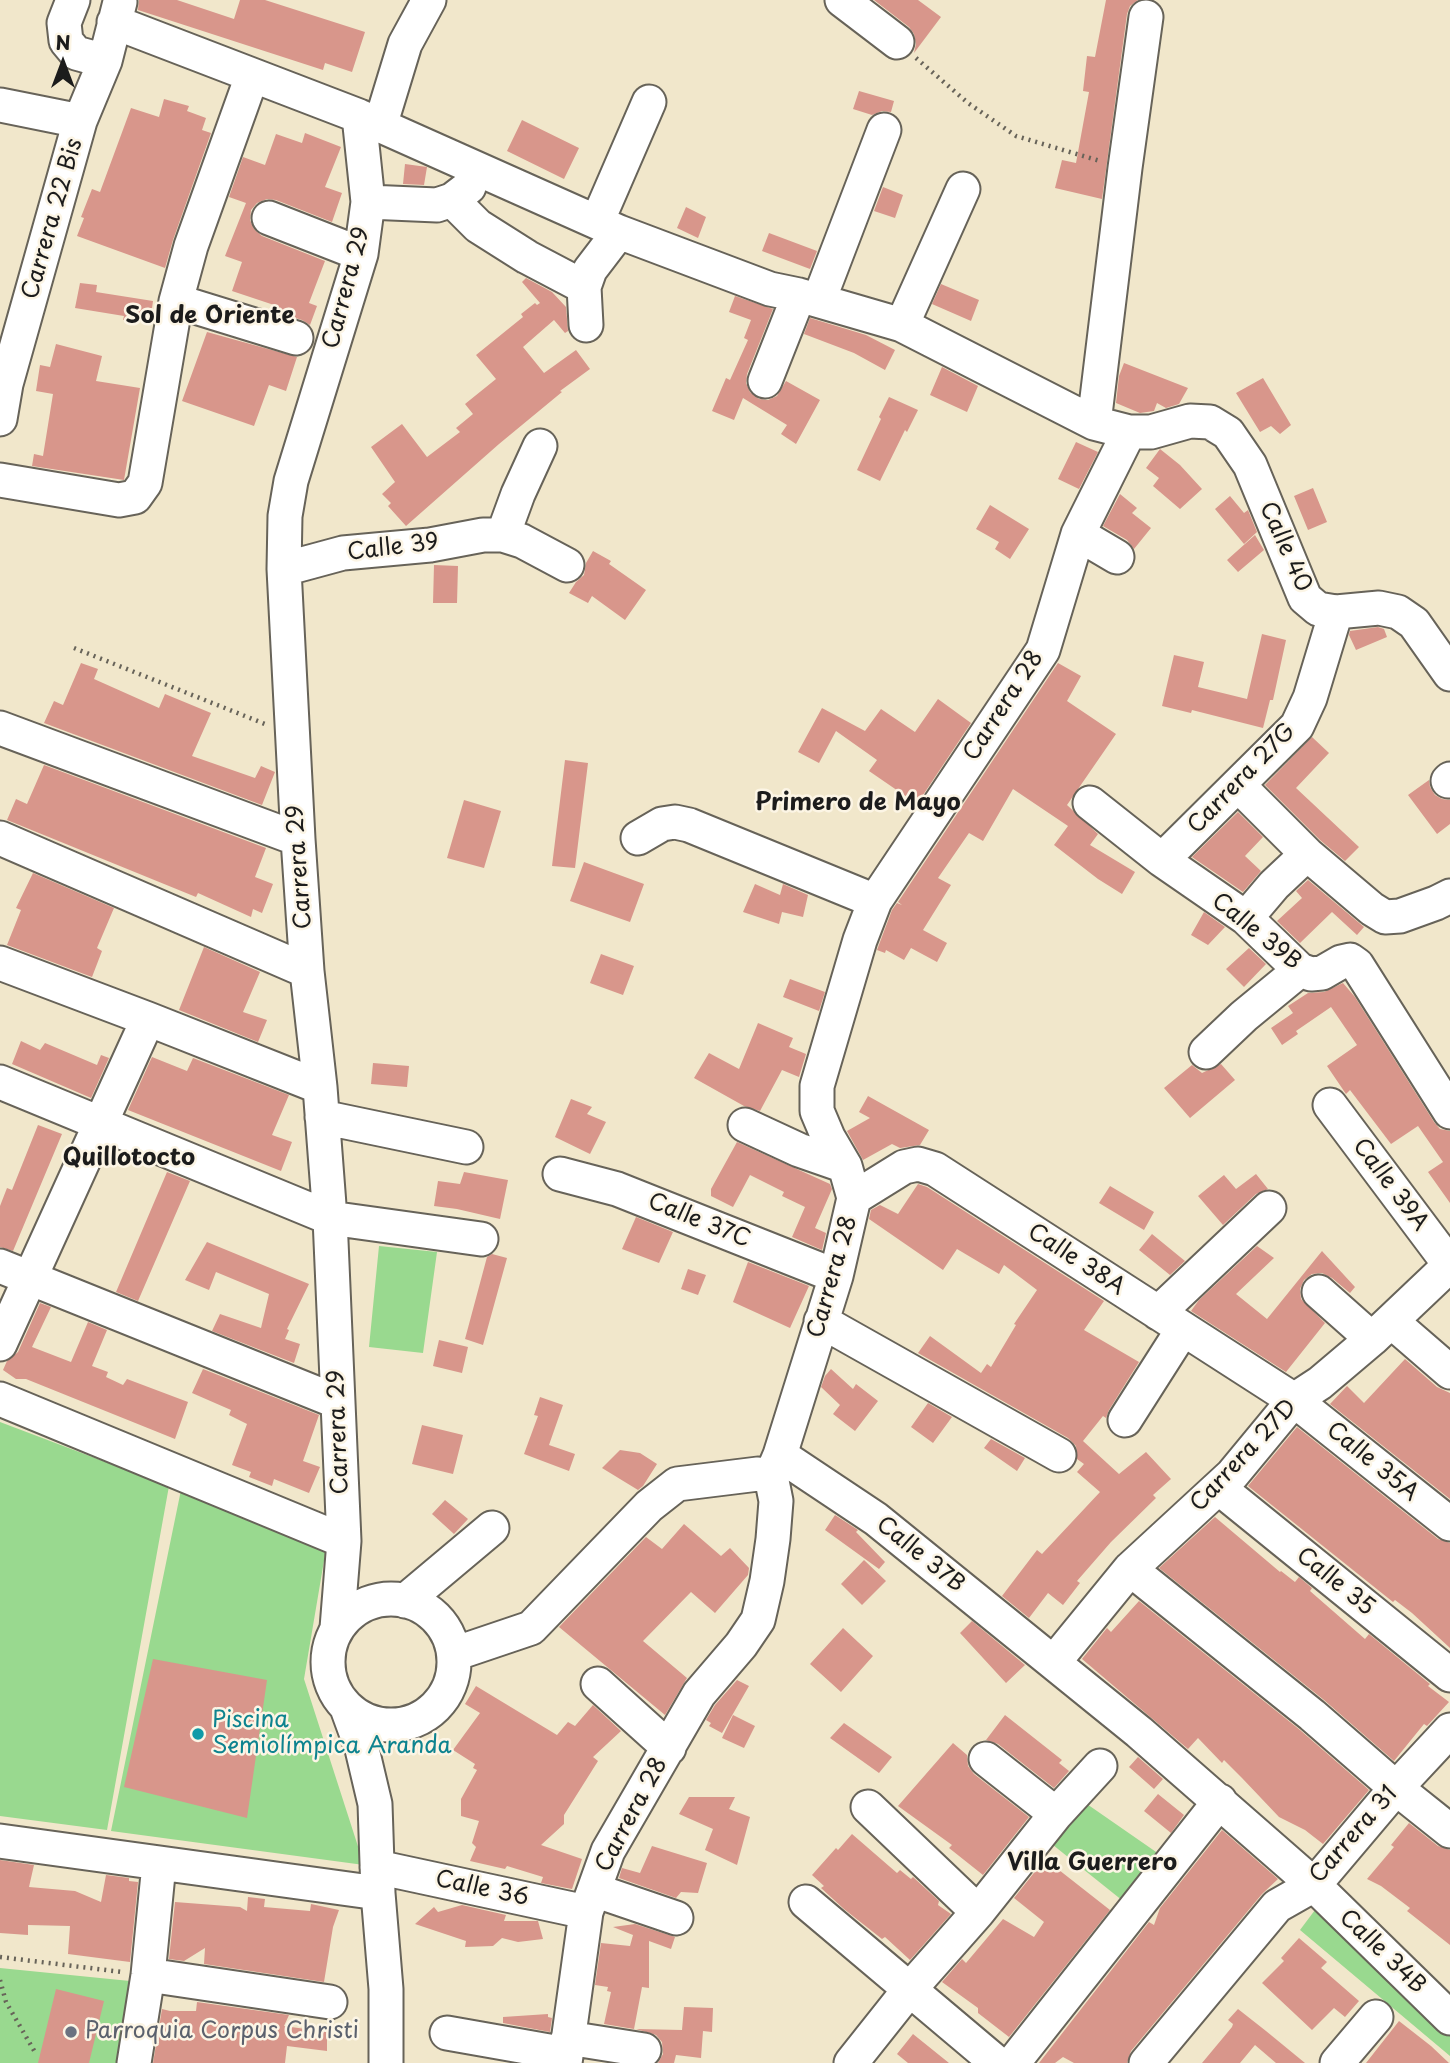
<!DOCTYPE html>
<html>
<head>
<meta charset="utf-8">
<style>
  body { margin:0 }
  #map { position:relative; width:1450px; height:2063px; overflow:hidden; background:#f1e7cb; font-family:"Playpen Sans",sans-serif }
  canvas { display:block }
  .north { position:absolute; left:28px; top:28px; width:70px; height:70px; -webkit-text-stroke:5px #fcf5e5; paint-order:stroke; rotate:0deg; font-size:19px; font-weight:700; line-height:28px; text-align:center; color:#1c1c1c }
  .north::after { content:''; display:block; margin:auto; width:24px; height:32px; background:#1c1c1c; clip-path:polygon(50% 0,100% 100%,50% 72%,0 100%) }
</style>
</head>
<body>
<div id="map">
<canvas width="1450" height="2063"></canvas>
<div class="north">N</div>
</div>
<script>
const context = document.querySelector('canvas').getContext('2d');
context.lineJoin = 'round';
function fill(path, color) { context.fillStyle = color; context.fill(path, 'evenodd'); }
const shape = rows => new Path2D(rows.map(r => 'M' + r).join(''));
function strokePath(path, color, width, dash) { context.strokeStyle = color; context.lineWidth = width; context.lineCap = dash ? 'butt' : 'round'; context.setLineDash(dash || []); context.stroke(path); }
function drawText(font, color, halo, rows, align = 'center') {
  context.font = font + ' "Playpen Sans",sans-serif'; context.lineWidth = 5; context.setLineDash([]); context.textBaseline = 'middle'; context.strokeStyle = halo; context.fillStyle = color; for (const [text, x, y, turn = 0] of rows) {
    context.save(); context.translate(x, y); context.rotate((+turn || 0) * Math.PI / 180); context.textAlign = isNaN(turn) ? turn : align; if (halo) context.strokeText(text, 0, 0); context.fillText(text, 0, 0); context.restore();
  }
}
fill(shape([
  [379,1246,437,1252,423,1353,369,1347],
  [0,1422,169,1486,107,1830,0,1816],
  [181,1490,327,1543,304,1679,364,1865,111,1831],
  [1084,1802,1159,1854,1123,1901,1053,1845],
  [1321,1902,1450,2030,1450,2056,1300,1930],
  [0,1968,140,1982,126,2063,0,2063]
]), '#99d98f');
fill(shape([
  [139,0,177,0,234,19,240,0,265,0,365,32,352,72,325,63,323,70,138,10],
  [874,0,918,0,941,17,914,53,916,44,914,34,909,27],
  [1106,0,1138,0,1130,6,1127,14,1102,199,1055,188,1062,160,1076,163,1089,92,1083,91,1087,56,1095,57],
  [859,91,894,101,891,112,882,111,872,115,853,109],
  [164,99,189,106,187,111,206,118,202,130,211,133,173,240,165,268,77,236,84,218,81,217,92,189,100,192,131,108,159,117],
  [522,120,579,148,564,179,507,151],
  [305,133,341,147,325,187,342,193,332,222,276,200,267,199,257,203,251,210,250,220,254,229,262,236,325,261,309,303,317,306,310,325,302,320,276,312,277,306,232,291,242,262,225,256,246,203,229,197,243,157,265,165,276,134,302,143],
  [405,164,427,167,424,185,403,184],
  [883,187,903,195,895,218,874,211],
  [686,207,706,217,698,238,677,228],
  [769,233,817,251,810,269,762,251],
  [526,278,552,292,566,307,568,331,565,333,554,320,523,347,544,373,576,350,590,369,560,391,562,392,499,444,406,526,388,506,391,503,382,494,395,482,371,447,402,424,427,457,460,432,456,428,473,414,465,404,496,379,476,355,523,317,521,314,535,303,537,305,540,303,522,282],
  [80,283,97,285,96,292,153,301,150,323,123,320,124,316,75,308],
  [941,284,979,300,971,321,932,304],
  [735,296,773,309,747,374,746,383,750,392,759,399,768,400,777,396,786,381,820,400,796,444,781,434,787,425,743,398,734,420,712,411,726,378,730,380,748,340,744,338,751,320,729,312],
  [810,318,866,335,895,350,885,370,854,353,804,334],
  [207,332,297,357,286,391,269,385,254,426,182,401],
  [56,344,102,356,96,381,140,388,124,480,32,466,34,454,43,456,53,394,36,391,40,365,50,367],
  [1124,363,1188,388,1179,404,1166,408,1157,403,1154,411,1140,413,1116,403,1119,376],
  [942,367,978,386,967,412,930,395],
  [1263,378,1291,425,1280,434,1271,426,1260,432,1236,393],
  [889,397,918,410,907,432,905,430,880,481,857,470,881,419,879,417],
  [1076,442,1098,452,1079,489,1058,479],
  [1160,449,1180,465,1202,489,1180,509,1153,486,1159,478,1146,468],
  [1313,488,1327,522,1308,530,1294,496],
  [1120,494,1137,508,1132,513,1151,528,1134,549,1127,540,1103,526],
  [1230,496,1244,513,1248,510,1257,532,1244,544,1215,509],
  [990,505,1029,529,1010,559,995,549,999,542,976,529],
  [1255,535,1264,550,1238,572,1227,560],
  [593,551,611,561,609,564,646,590,625,620,592,596,588,603,569,593,576,582,584,575,586,563],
  [434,565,458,566,457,603,433,603],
  [1378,627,1384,629,1387,637,1356,650,1349,635,1350,631],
  [1262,634,1286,640,1273,700,1270,700,1263,728,1192,710,1191,713,1162,706,1174,655,1204,662,1198,687,1247,699],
  [81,663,98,669,94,679,159,708,165,694,211,713,192,756,255,778,261,766,275,772,262,805,44,723,54,701,63,705],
  [1058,663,1081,676,1067,701,1116,734,1067,805,1098,834,1090,845,1135,872,1122,894,1098,879,1054,845,1068,826,1013,789,983,841,969,833,938,878,951,885,923,930,947,943,937,962,911,948,904,960,886,950,885,953,877,950,892,910,897,903,902,905,898,902],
  [938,699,971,723,917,804,869,771,877,760,836,731,819,763,798,752,822,708,865,731,881,709,915,732],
  [1312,737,1329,753,1296,788,1359,847,1345,861,1320,840,1265,785],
  [565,760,588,763,575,868,552,866],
  [44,765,266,848,255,877,273,884,262,913,253,909,251,917,198,893,196,897,7,820,16,799,27,804],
  [1429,780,1430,787,1435,795,1442,799,1450,800,1450,824,1437,834,1408,795],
  [464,800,501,811,484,868,447,858],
  [1238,812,1263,837,1245,856,1261,871,1243,892,1192,857],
  [584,862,644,884,630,922,570,901],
  [33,873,114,908,97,948,102,951,92,977,7,945,21,910,16,908],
  [1308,880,1364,927,1357,935,1332,912,1300,943,1277,921,1302,898,1296,891],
  [755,884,780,895,783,884,808,895,803,917,782,912,779,924,743,912],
  [1204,912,1225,927,1208,945,1191,935],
  [204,947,260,972,243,1012,267,1020,258,1042,179,1010],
  [1249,948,1266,964,1244,987,1226,969],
  [601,954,634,966,623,995,590,983],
  [790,979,825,992,819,1011,783,997],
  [1343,983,1355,997,1434,1122,1440,1129,1450,1131,1450,1203,1428,1172,1443,1162,1418,1126,1391,1144,1350,1090,1346,1094,1327,1066,1357,1045,1331,1007,1296,1031,1298,1034,1282,1045,1271,1028,1293,1013,1288,1006,1308,993,1324,992],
  [758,1023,793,1038,789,1047,806,1054,799,1077,782,1070,760,1111,744,1106,694,1078,709,1053,739,1069],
  [21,1041,40,1050,45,1043,97,1065,101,1055,109,1058,91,1098,12,1064],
  [152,1057,187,1071,193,1058,289,1095,272,1135,292,1142,281,1171,128,1110],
  [373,1063,409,1066,407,1087,371,1084],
  [1221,1064,1235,1080,1190,1118,1164,1088,1192,1065,1202,1073],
  [868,1096,929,1130,920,1145,900,1148,892,1144,863,1160,847,1131,870,1118,859,1112],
  [571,1099,592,1107,587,1114,606,1122,590,1154,555,1137],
  [38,1125,62,1134,13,1251,0,1247,0,1206,7,1188,12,1190],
  [737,1142,830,1184,832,1189,815,1228,826,1233,822,1250,792,1237,805,1207,782,1196,784,1192,750,1175,733,1207,711,1196,711,1189],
  [167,1172,190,1181,138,1301,116,1292],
  [464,1172,508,1180,500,1219,457,1209,434,1206,438,1181,460,1184],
  [1256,1174,1268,1189,1256,1194,1223,1225,1198,1196,1224,1175,1236,1189],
  [918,1184,927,1187,1104,1301,1084,1330,1139,1362,1109,1410,1106,1418,1103,1416,1083,1441,1119,1474,1146,1452,1171,1479,1153,1495,1156,1498,1111,1542,1077,1581,1080,1583,1063,1605,1048,1593,1029,1618,1002,1596,1037,1550,1042,1554,1100,1492,1077,1472,1084,1464,1077,1459,1076,1446,1068,1438,918,1353,930,1336,981,1373,987,1364,991,1367,1016,1325,1014,1324,1037,1290,1004,1265,999,1274,957,1249,943,1270,869,1219,871,1210,880,1205,898,1214],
  [1110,1186,1154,1212,1144,1230,1099,1203],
  [636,1217,673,1232,659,1263,622,1249],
  [1152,1234,1185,1261,1170,1275,1139,1250],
  [207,1242,309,1284,287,1329,289,1330,285,1339,300,1344,294,1363,212,1331,220,1314,261,1328,269,1294,216,1272,209,1290,185,1280],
  [1257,1246,1274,1258,1236,1294,1267,1319,1322,1251,1355,1287,1350,1293,1332,1278,1322,1273,1312,1274,1304,1280,1300,1289,1301,1299,1325,1323,1286,1372,1191,1311,1199,1300],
  [492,1254,507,1258,483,1345,465,1339,487,1257],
  [748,1262,809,1286,790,1328,733,1302],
  [688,1269,706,1275,698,1295,681,1289],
  [40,1303,51,1307,32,1347,71,1362,88,1322,107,1330,92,1366,108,1372,106,1377,123,1385,127,1379,188,1402,175,1439,26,1379,16,1379,3,1370,7,1361,18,1352],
  [439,1340,468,1347,462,1373,433,1366],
  [1405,1359,1437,1387,1450,1393,1450,1499,1330,1404,1347,1386,1364,1403],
  [203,1369,319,1415,303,1461,320,1467,309,1493,274,1479,272,1486,249,1477,251,1472,232,1465,247,1424,229,1415,231,1410,192,1393],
  [831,1369,853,1389,856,1384,878,1401,855,1431,833,1414,840,1405,821,1387,825,1376],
  [540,1397,563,1405,549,1445,575,1454,569,1471,524,1454,538,1416,534,1415],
  [928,1403,952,1417,933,1443,911,1427],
  [422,1425,463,1435,453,1474,412,1464],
  [1297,1427,1438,1539,1450,1543,1450,1648,1412,1613,1395,1600,1393,1602,1248,1486],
  [991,1439,1025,1458,1017,1471,984,1448],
  [620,1450,640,1453,657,1464,643,1486,638,1490,602,1468],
  [445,1500,468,1519,454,1534,432,1514],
  [835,1515,858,1530,856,1532,885,1562,879,1569,825,1530],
  [1215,1517,1280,1572,1281,1571,1295,1582,1299,1577,1312,1588,1310,1591,1365,1639,1369,1634,1430,1684,1428,1686,1449,1702,1427,1726,1424,1724,1394,1761,1324,1700,1159,1568],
  [684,1524,721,1556,730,1548,749,1568,748,1575,715,1613,691,1592,643,1641,687,1678,665,1715,559,1627,646,1537,662,1549],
  [864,1560,886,1581,862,1605,841,1584],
  [1139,1601,1300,1730,1369,1790,1323,1844,1305,1830,1279,1817,1242,1778,1224,1760,1222,1763,1198,1738,1188,1749,1082,1659,1107,1628,1111,1632],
  [972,1621,1025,1665,1006,1683,960,1633],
  [843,1628,873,1656,841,1692,810,1664],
  [153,1659,267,1680,247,1818,124,1787],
  [737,1680,749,1686,722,1733,709,1726,711,1723,706,1720,715,1705],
  [476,1686,557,1735,568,1722,575,1726,593,1705,621,1731,593,1757,598,1761,564,1815,564,1824,541,1845,582,1859,572,1889,541,1883,543,1877,507,1866,505,1869,470,1861,476,1847,472,1843,479,1821,461,1816,461,1799,477,1770,473,1768,475,1764,453,1750,480,1713,465,1704],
  [733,1715,755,1726,744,1748,722,1738],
  [1005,1715,1062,1760,1059,1763,1069,1771,1054,1788,998,1744,986,1740],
  [844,1723,892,1757,879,1773,830,1738],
  [953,1743,967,1755,968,1766,974,1774,1029,1817,983,1875,949,1848,952,1845,898,1806],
  [1138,1757,1163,1779,1154,1789,1129,1767],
  [1158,1794,1184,1815,1171,1833,1144,1811],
  [689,1797,735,1797,729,1809,750,1817,737,1865,705,1850,713,1829,679,1814],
  [1409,1823,1438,1846,1450,1850,1450,1945,1407,1911,1410,1908,1381,1886,1367,1879,1394,1847,1391,1845],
  [1222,1830,1278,1879,1262,1894,1131,2051,1127,2063,1074,2063,1063,2057,1055,2063,1039,2063,1149,1922,1154,1925,1160,1908],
  [852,1834,897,1873,900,1870,911,1879,913,1877,939,1901,938,1905,951,1914,910,1960,885,1937,882,1939,844,1909,821,1888,824,1886,812,1875,836,1848,838,1850],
  [652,1846,707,1863,698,1893,681,1892,676,1898,619,1878,622,1868,640,1873],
  [1045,1859,1110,1910,1009,2037,978,2013,978,2008,942,1982,962,1959,966,1963,1003,1919,1034,1937,1044,1922,1014,1898],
  [0,1860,34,1865,29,1887,75,1891,101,1902,106,1875,129,1878,129,1881,138,1882,130,1962,68,1954,70,1926,28,1925,28,1935,0,1933],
  [248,1897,265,1899,264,1907,310,1911,311,1904,339,1910,333,1927,324,1982,204,1964,205,1948,184,1961,169,1959,175,1902,240,1907,247,1911],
  [462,1905,506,1915,504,1921,538,1921,543,1939,518,1942,502,1938,493,1946,465,1947,466,1941,415,1924,434,1907,438,1912],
  [635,1924,675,1937,671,1949,649,1941,649,1988,642,1987,634,2029,604,2024,611,1992,607,1991,608,1987,595,1985,601,1943,630,1946,633,1935,613,1927],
  [1299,1938,1327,1962,1321,1968,1359,2001,1345,2017,1334,2008,1312,2030,1262,1983,1284,1961,1281,1958],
  [56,1989,104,2001,89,2063,38,2063],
  [197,2002,289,2015,284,2026,327,2032,327,2051,287,2046,285,2063,153,2063,162,2009,170,2011,196,2011],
  [684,2007,713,2008,712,2032,703,2031,701,2058,676,2055,674,2063,658,2063,663,2054,662,2042,656,2035,636,2029,682,2030],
  [1238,2009,1266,2031,1305,2063,1276,2063,1255,2045,1240,2063,1202,2063,1232,2027,1233,2024,1228,2020],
  [548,2014,548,2017,552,2018,550,2032,503,2023,503,2017],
  [1399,2021,1431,2046,1449,2063,1366,2063],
  [913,2034,949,2063,908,2063,897,2054]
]), '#d8968b');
const minor = shape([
  [73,0,64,23,66,41,76,53,105,61],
  [842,0,897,42],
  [114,22,359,116,619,232,770,289,799,295,902,325,1094,423,1129,432,1151,432,1190,421,1210,422,1228,433,1250,465,1305,598,1318,609,1336,612,1379,608,1398,612,1414,623,1450,674],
  [0,105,80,121],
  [380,126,405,44,429,0],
  [452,200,478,226,527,257,584,287],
  [368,202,437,205,452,200,469,187],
  [269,218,361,254],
  [597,222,649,102],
  [819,300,884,130],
  [176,301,296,338],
  [586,325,584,287,590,270,619,232],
  [902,325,963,189],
  [765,381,799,295],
  [0,419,6,384,80,121,105,61,120,2],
  [1094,423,1125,168,1146,17],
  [0,480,119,500,135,497,145,483,176,301,191,246,252,76],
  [1078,534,1117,557],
  [503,535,518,494,540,446],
  [284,569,343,553,430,545,483,535,503,535,522,541,567,565],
  [0,728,298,839],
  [1448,781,1450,779],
  [1238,785,1307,854],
  [1090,803,1162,860,1246,918,1300,970,1311,974,1322,973,1341,962,1350,960,1357,965,1450,1112],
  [0,838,307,971],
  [638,838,662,824,675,822,689,825,875,901],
  [1162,860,1297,726,1310,698,1336,612],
  [1246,918,1274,885,1307,854,1372,909,1385,917,1400,916,1436,903,1450,896],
  [0,963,148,1019,320,1087],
  [1206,1052,1244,1016,1300,970],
  [0,1082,330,1218,481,1239],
  [1330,1105,1450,1265],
  [322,1117,466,1147],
  [745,1125,799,1150,845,1166],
  [560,1174,617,1189,836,1276],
  [854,1198,904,1167,918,1164,935,1169,1294,1400,1450,1524],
  [0,1266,338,1402],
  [1319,1292,1372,1339],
  [1158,1313,1269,1208],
  [821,1321,1059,1455],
  [1391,1321,1450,1372],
  [0,1344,148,1019],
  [0,1399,344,1541],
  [1125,1420,1183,1329],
  [780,1455,876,1519,1139,1732,1314,1885,1450,2018],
  [1219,1488,1450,1675],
  [1130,1569,1312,1715,1396,1788,1450,1831],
  '328 1662a63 63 0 1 1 126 0a63 63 0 1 1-126 0Z',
  [405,1601,492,1528],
  [337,1628,344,1541,330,1218,320,1087,307,971,298,839,284,569,285,516,291,481,361,254,368,202,359,116],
  [454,1654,531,1628,649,1506,677,1484,758,1474,771,1476],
  [1054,1662,1130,1569,1232,1475,1294,1400,1320,1383,1372,1339,1450,1265],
  [598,1684,669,1748],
  [347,1708,362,1749,375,1804,378,1893,386,1989,386,2063],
  [986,1759,1056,1814],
  [868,1807,978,1912],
  [0,1841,378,1893],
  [377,1867,586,1912],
  [594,1890,676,1918],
  [806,1902,997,2063],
  [148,1975,330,2002],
  [447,2033,566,2054],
  [568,2038,644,2050],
  [134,2063,148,1975,159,1864],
  [565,2063,586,1912,608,1851,699,1694,741,1645,758,1620,767,1581,773,1539,776,1501,771,1476,780,1455,836,1276,854,1198,845,1166,828,1137,817,1111,817,1086,860,940,875,901,1043,650,1078,534,1129,432],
  [851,2063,909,1990,978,1912,1056,1814,1100,1766],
  [1013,2063,1220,1801],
  [1146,2063,1277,1906,1314,1885,1396,1788,1450,1730],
  [1337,2063,1376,2017]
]);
strokePath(minor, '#676359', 37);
strokePath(shape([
  [916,58,968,103,1016,136,1100,161],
  [74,648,265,724],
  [0,1957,122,1972],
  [0,1980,6,2002,36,2054]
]), '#676359', 4.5, [2, 5]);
strokePath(minor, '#fff', 33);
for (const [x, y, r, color] of [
  [198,1734,7,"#0f9aa8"],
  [71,2032,7,"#6b7280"]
]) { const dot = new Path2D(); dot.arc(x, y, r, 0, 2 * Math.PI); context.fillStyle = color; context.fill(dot); strokePath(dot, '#fcf5e5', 2.5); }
drawText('23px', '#1c1c1c', '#fcf5e5', [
  ["Carrera 22 Bis",53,219,-74],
  ["Carrera 29",347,288,-75],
  ["Calle 40",1285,547,66],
  ["Calle 39",393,548,-7],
  ["Carrera 28",1004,706,-57],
  ["Carrera 27G",1242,779,-46],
  ["Carrera 29",300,867,-94],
  ["Calle 39B",1256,932,39],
  ["Calle 39A",1390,1185,53],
  ["Calle 37C",699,1221,22],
  ["Calle 38A",1076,1260,33],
  ["Carrera 28",833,1277,-74],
  ["Carrera 29",339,1432,-92],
  ["Carrera 27D",1244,1456,-47],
  ["Calle 35A",1372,1462,39],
  ["Calle 37B",920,1555,39],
  ["Calle 35",1335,1582,39],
  ["Carrera 28",632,1815,-62],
  ["Carrera 31",1354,1835,-49],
  ["Calle 36",482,1889,12],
  ["Calle 34B",1382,1952,44]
]);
drawText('23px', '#0d838f', '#fcf5e5', [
  ["Piscina",212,1721],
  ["Semiolímpica Aranda",212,1747]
], 'left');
drawText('23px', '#5b616d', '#fcf5e5', [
  ["Parroquia Corpus Christi",85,2032]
], 'left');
drawText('bold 24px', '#1c1c1c', '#fcf5e5', [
  ["Sol de Oriente",210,316],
  ["Primero de Mayo",858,803],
  ["Quillotocto",129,1158],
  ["Villa Guerrero",1092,1863]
]);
</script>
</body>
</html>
